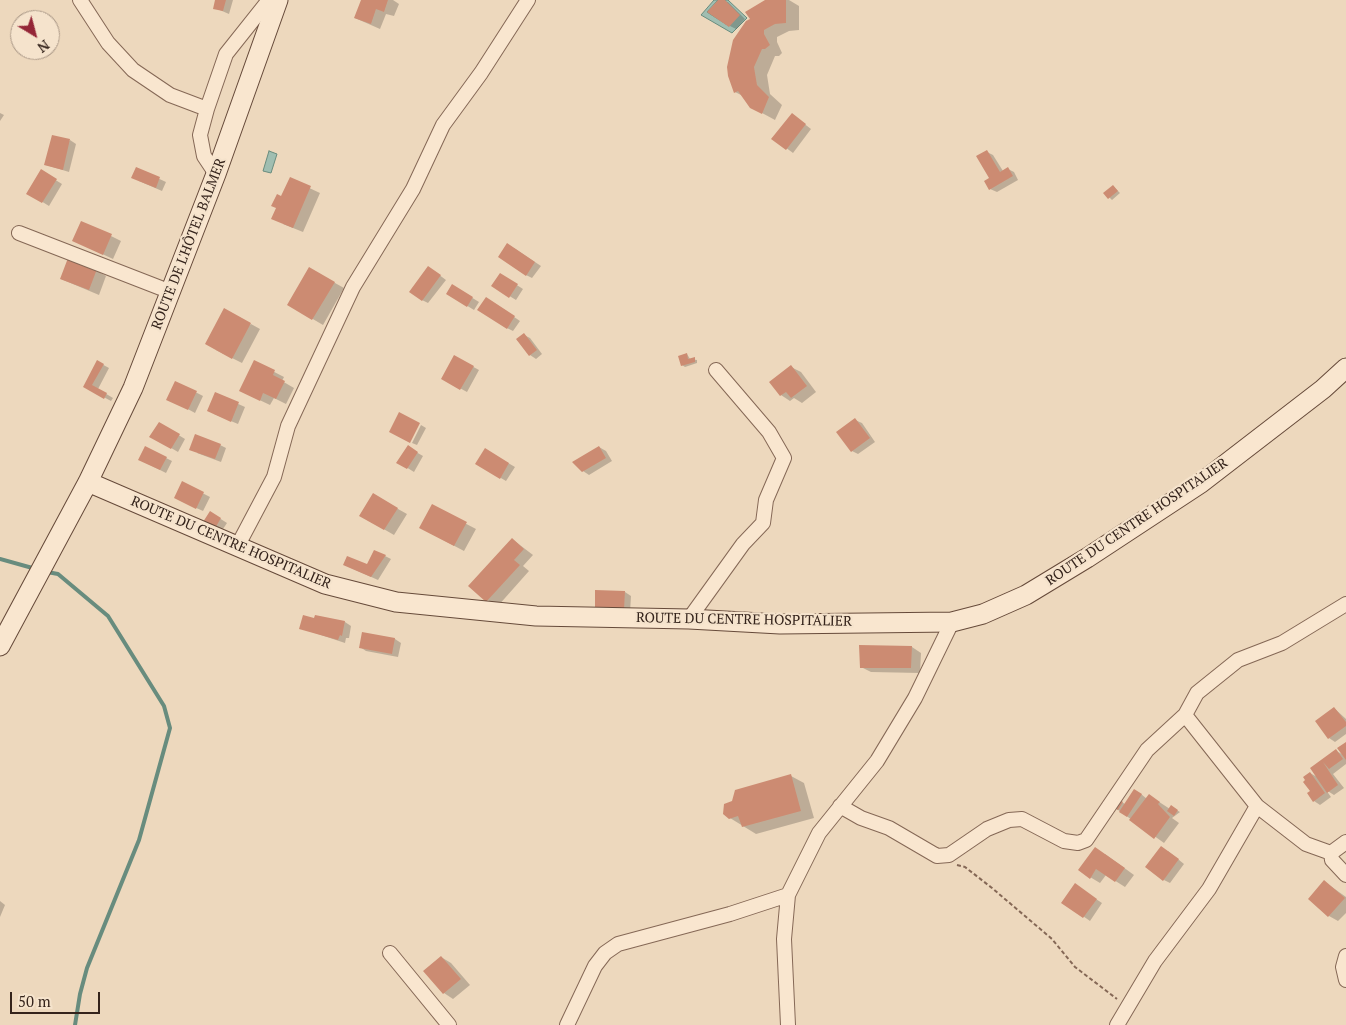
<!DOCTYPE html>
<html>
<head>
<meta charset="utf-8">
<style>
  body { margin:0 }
  #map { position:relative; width:1346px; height:1025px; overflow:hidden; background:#edd8bd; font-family:"PT Serif",serif }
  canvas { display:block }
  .north { position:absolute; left:10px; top:10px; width:50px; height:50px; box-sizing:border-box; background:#f5e3cc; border:1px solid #a89685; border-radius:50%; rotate:143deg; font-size:14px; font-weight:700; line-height:20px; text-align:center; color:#34231b }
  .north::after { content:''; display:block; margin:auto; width:18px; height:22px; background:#942637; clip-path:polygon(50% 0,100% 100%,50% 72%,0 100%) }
  .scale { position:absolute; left:10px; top:992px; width:90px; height:22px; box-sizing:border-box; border:2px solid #34231b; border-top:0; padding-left:6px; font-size:15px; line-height:18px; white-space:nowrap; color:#34231b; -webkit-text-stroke:4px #f5e3cc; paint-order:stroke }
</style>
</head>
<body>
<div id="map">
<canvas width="1346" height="1025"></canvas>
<div class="north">N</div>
<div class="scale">50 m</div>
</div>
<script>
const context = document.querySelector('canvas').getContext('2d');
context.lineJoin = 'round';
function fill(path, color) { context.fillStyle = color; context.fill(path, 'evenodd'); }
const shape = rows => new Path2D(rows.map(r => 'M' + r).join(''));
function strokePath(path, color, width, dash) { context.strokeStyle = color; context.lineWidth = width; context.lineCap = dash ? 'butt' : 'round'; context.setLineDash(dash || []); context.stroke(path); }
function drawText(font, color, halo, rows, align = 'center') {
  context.font = font + ' "PT Serif",serif'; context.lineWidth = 4.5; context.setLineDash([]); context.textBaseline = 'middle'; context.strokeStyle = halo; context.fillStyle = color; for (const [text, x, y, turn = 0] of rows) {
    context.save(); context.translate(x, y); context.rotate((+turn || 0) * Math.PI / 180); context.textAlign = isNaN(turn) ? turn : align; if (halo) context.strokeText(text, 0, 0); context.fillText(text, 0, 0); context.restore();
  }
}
const water = shape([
  [714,0,718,0,707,12,729,26,725,0,728,0,747,18,732,33,701,15,714,0],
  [269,151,277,154,271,173,263,171,269,151]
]);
fill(water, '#a0beb1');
strokePath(water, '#688c7e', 1);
fill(shape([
  [217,0,233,0,229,14,215,8],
  [362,0,393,0,399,4,394,16,386,14,380,29,355,18],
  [720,0,728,2,745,19,736,29,730,26],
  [770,0,789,0,799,6,799,30,789,31,777,37,777,42,782,53,779,56,775,56,767,75,770,94,782,105,775,120,751,107,743,96,735,92,752,19,746,12],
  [0,113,4,115,0,121],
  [798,119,811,129,793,153,773,138],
  [70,140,76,144,69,172,46,165],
  [987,152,993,155,1003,171,1008,169,1014,172,1018,180,997,192,990,189],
  [136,168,166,182,162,191,139,181],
  [41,171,62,184,49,206,28,193],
  [290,179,320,193,303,232,283,224,282,198],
  [1113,186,1120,193,1112,200,1105,193],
  [111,236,121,241,113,259,74,241],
  [514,248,541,266,532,278,526,275],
  [310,269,344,288,323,325,289,305],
  [96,270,106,276,99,295,61,279],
  [434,271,446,280,428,303,422,300],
  [506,278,523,289,516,300,493,286],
  [453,286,479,302,474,310,448,294],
  [492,302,520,321,513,331,507,328],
  [251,324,260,329,242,363,216,350],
  [524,335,530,338,542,354,536,359,530,355,517,340],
  [687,354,690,359,697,360,697,363,685,367,682,365],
  [455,357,479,370,467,392,443,379],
  [98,362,109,368,98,389,113,398,111,401,85,387],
  [255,362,284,377,282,381,294,388,286,404,274,398,270,405,251,396],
  [791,367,801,372,816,392,802,403,794,398,790,401,781,395],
  [176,382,203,396,195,413,173,401],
  [216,394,245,407,238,424,214,414],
  [855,420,862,423,875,442,858,454,852,451],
  [159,423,185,439,178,452,151,436],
  [421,425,426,428,417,445,412,443],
  [220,445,226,448,221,462,197,453],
  [599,447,606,451,612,461,589,475,583,471],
  [409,448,423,456,414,472,398,462],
  [486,450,515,467,506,481,477,464],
  [166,458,172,461,166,473,146,463],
  [183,483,210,497,203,511,181,501],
  [373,495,407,514,394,535,361,516],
  [432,506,476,529,464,551,430,533],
  [216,516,227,523,221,532,215,529],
  [512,539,533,555,523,566,529,571,497,607,470,586],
  [385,556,391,559,378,580,351,568,368,566],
  [625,592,631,596,630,613,602,612],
  [316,616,345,622,351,626,349,638,346,638,345,643,300,628,315,620],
  [363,633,395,639,401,643,398,657,366,651,360,647],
  [912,647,921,653,920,673,871,672,861,667],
  [1334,708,1346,719,1346,734,1335,742,1329,738],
  [1346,743,1346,764,1333,774,1344,788,1334,795,1326,790,1331,797,1320,805,1314,801,1312,791,1310,773,1319,778,1311,768,1336,751,1344,755],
  [791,776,804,783,814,818,756,834,730,818],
  [1141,794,1147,799,1150,796,1170,809,1171,807,1180,812,1172,818,1179,823,1164,843,1114,807,1118,800,1125,804],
  [1168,851,1184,864,1170,883,1164,880],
  [1105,854,1134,875,1125,887,1106,875,1100,883,1090,877],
  [1325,882,1346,897,1346,913,1338,921,1329,916],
  [1081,889,1102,903,1090,921,1063,902],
  [0,901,5,905,0,917],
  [441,957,451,963,470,985,453,999,444,993]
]), '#0003');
strokePath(shape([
  [0,559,36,569],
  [47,572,58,574,108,616,164,706,170,728,139,840,87,968,80,994,75,1025]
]), '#688c7e', 4);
fill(shape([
  [215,0,226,0,223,11,213,9],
  [361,0,388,0,384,12,376,9,371,24,354,18],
  [718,0,725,0,740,15,729,27,707,12],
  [765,0,786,0,786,23,775,24,764,30,764,34,770,45,765,49,762,49,754,67,757,85,769,97,762,114,750,108,738,91,734,93,728,76,727,67,733,40,746,21,750,19,745,12],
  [792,113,806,124,786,150,771,139],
  [52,135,70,139,63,170,44,165],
  [987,150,1000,172,1008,167,1013,176,989,190,984,181,989,178,976,156],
  [136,167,160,177,156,188,131,178],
  [41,169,57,179,42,203,26,194],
  [290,177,311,186,293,228,271,219,276,208,271,206,277,194,281,196],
  [1113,185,1118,191,1108,199,1103,193],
  [81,221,112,234,103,255,72,241],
  [507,243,535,262,526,276,498,257],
  [68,258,97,269,89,290,60,279],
  [428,266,441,275,422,301,409,292],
  [309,267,335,282,312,320,287,305],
  [500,273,518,284,509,298,491,286],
  [452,284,473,297,467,307,446,294],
  [486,297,515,316,507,329,477,310],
  [224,308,251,323,232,359,205,344],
  [524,333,537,350,529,356,516,339],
  [687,353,688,359,695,357,695,362,681,366,678,356],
  [454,355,474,366,460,390,441,379],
  [97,360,104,364,92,385,107,393,104,399,83,387],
  [254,360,275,370,273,375,285,381,276,399,263,393,260,401,239,391],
  [791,365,807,386,791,398,786,392,780,396,769,382],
  [175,381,197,391,188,410,166,400],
  [215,392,239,402,231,422,207,411],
  [399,412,420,423,410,443,389,432],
  [855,418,870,438,851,452,836,432],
  [159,422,180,434,171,449,149,437],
  [195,434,221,444,215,459,189,450],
  [408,445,418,452,407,469,396,463],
  [145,446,167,457,160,470,138,460],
  [599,446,606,458,582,472,572,462],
  [485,448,509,463,500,479,475,464],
  [182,481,204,492,196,509,174,498],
  [373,493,398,508,384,530,359,516],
  [432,504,467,522,454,546,419,528],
  [210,511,221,518,214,530,203,522],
  [512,538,524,549,514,560,520,565,486,602,468,586],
  [374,550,386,555,371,577,343,565,347,556,367,564],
  [595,590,625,591,624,610,595,609],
  [303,615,314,618,315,615,345,621,342,636,340,635,338,640,299,629],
  [362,632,395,638,392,654,359,648],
  [859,645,912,646,911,668,860,668],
  [1334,707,1346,722,1346,726,1328,739,1315,721],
  [1346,742,1346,760,1337,748],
  [1336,749,1343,759,1329,769,1323,762,1338,785,1327,793,1310,768],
  [1310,772,1325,793,1313,802,1307,793,1310,791,1303,782,1305,780,1303,777],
  [791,774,801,811,742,827,738,816,729,819,723,814,724,804,732,801,735,790],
  [1134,789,1142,794,1127,817,1119,812],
  [1149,794,1160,802,1158,804,1170,817,1154,839,1129,820],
  [1117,798,1123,802,1118,810,1112,807],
  [1171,805,1178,810,1174,816,1167,811],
  [1161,846,1179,859,1163,881,1145,867],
  [1095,847,1125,868,1115,882,1096,869,1090,879,1078,870],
  [1324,880,1345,898,1328,917,1308,899],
  [1075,883,1097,899,1083,918,1061,903],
  [441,956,461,979,443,994,423,971]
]), '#cc8b72');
const street = shape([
  [80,0,108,43,133,70,170,95,207,109],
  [216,174,204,156,200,135,207,109,226,54,269,0],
  [19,233,171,292],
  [237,547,274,477,288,426,353,287,413,189,443,125,481,73,528,0],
  [689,619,743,544,763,523,766,500,784,458,769,432,716,370],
  [1185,715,1257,806,1306,844,1331,853],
  [840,806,861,818,889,828,937,856,949,855,987,829,1009,820,1022,819,1064,841,1078,843,1086,840,1147,750,1185,715,1197,693,1238,660,1282,643,1346,604],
  [1331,853,1332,860,1346,875],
  [1331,853,1346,842],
  [390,953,449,1025],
  [1346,956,1343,967,1346,980],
  [567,1025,595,966,605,953,618,944,730,914,788,895],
  [788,1025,784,939,788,895,819,833,877,761,915,698,952,622],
  [1117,1025,1155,961,1209,889,1257,806]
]);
const secondary = shape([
  [88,482,325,584,396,602,536,616,689,619,780,624,952,622,983,614,1026,595,1087,558,1201,483,1323,389,1346,368],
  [0,646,88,482,133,388,216,174,278,0]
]);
strokePath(street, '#856856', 16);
strokePath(secondary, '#664a3a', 21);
strokePath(shape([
  [957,865,965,867,992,888,1052,939,1075,967,1117,999]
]), '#856856', 2, [4, 2.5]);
strokePath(street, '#f9e6cf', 14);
strokePath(secondary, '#f9e6cf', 19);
drawText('14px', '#34231b', '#f5e3cc', [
  ["ROUTE DE L'HÔTEL BALMER",189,244,-69],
  ["ROUTE DU CENTRE HOSPITALIER",1137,522,-34],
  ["ROUTE DU CENTRE HOSPITALIER",231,543,23],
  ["ROUTE DU CENTRE HOSPITALIER",744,620,1]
]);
</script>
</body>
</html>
